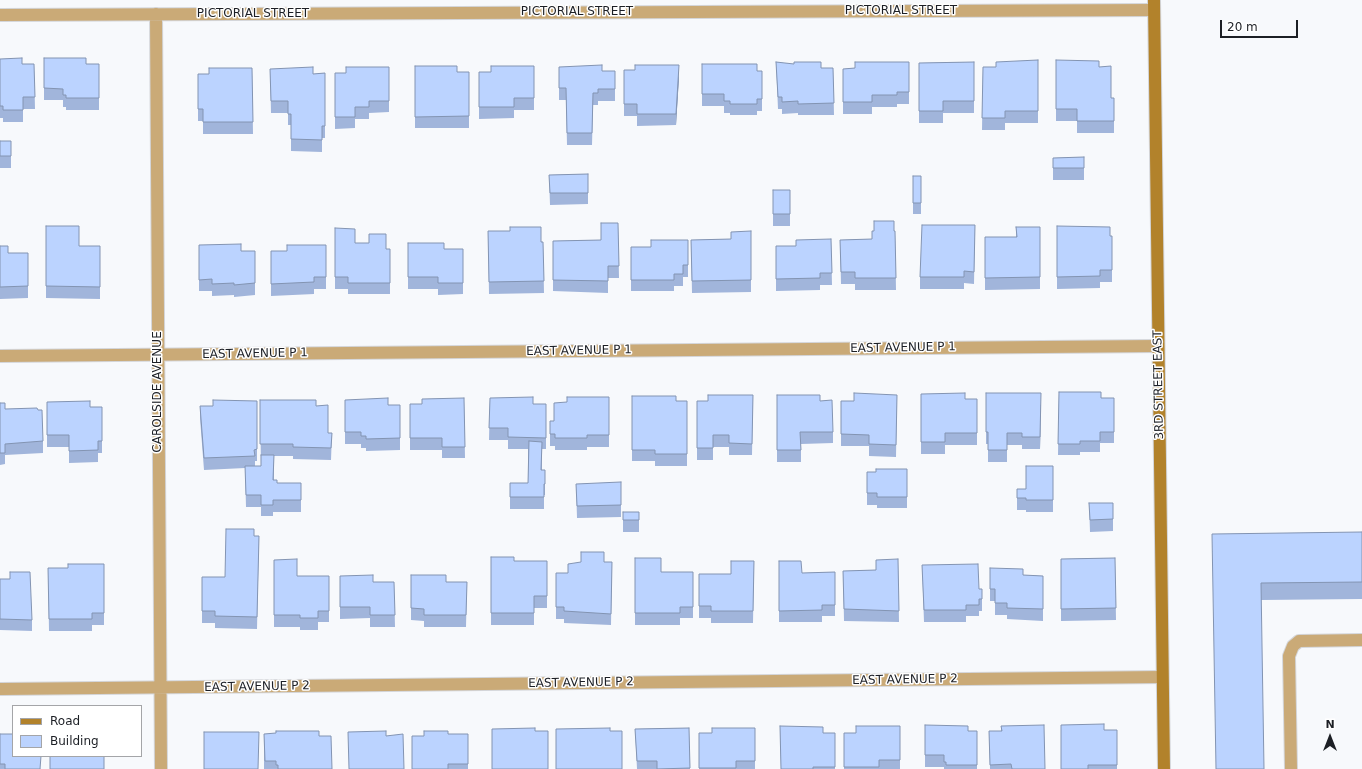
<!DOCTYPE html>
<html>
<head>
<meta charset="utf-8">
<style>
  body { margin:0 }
  #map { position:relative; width:1362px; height:769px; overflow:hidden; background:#f7f9fc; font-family:"DejaVu Sans",sans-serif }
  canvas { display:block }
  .legend { position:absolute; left:12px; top:705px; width:130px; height:52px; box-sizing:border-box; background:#fff; border:1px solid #a4a5a8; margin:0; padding:5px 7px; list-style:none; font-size:12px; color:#1c1f25 }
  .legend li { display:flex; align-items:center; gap:8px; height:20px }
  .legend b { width:20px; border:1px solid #a4a5a8 }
  .north { position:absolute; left:1310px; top:717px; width:40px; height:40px; -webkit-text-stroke:3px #fff; paint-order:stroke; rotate:0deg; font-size:11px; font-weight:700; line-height:16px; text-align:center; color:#1c1f25 }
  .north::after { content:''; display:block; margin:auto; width:14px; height:18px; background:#1c1f25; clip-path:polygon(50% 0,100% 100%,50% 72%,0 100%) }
  .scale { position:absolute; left:1220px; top:20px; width:78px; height:18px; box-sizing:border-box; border:2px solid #1c1f25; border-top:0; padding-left:5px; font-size:12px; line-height:14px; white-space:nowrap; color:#1c1f25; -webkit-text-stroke:3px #fff; paint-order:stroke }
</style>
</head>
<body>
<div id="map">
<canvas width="1362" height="769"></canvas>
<ul class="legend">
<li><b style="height:5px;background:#b2822b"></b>Road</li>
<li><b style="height:11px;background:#bbd3ff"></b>Building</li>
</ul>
<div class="north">N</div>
<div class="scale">20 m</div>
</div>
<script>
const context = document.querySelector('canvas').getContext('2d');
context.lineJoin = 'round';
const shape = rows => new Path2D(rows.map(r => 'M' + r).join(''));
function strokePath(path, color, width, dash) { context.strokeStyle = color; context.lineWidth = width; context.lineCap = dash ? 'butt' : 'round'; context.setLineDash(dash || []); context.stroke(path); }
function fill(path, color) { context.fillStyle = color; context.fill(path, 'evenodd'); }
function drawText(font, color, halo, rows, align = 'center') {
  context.font = font + ' "DejaVu Sans",sans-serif'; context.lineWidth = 3; context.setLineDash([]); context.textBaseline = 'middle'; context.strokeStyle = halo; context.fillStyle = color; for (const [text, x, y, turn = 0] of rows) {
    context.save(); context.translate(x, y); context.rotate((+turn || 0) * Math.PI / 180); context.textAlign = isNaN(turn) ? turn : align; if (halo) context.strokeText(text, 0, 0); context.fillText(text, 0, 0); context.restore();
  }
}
const lane = shape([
  [1291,769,1289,656,1293,646,1299,641,1362,640]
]);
const street = shape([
  [156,14,161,769],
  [0,15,1154,10],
  [0,356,1158,346],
  [1,689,1162,677]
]);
const secondary = shape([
  [1154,0,1164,769]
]);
strokePath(lane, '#d4d6da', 14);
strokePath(street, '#d4d6da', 14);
strokePath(secondary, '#d4d6da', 14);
strokePath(lane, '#caaa77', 12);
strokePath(street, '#caaa77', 12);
strokePath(secondary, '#b2822b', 12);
fill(shape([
  [44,58,86,64,99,64,99,110,66,110,66,107,63,107,63,100,44,100],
  [0,59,22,64,34,64,35,109,23,109,23,122,3,122,3,118,0,118],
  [1038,60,1038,123,1005,123,1005,130,982,130,983,67,996,67],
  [1056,60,1111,98,1114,98,1114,133,1077,133,1077,121,1056,121],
  [776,62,821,68,833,68,834,115,798,115,798,113,782,114,782,109,778,109],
  [909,62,909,104,897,104,897,107,872,107,872,114,843,114,843,69,855,68],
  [974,62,974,113,943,113,943,123,919,123,919,63],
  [702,64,757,71,762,71,762,111,757,111,757,115,730,115,730,113,724,113,724,106,702,106],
  [415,66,457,72,469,72,469,128,415,128],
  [534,66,534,110,514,110,514,118,479,119,479,72,491,72],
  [389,67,389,112,369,113,369,119,355,119,355,128,335,129,335,73,346,73],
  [559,67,602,71,615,71,615,101,598,101,598,105,593,105,592,145,567,145,566,100,559,100],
  [252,68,253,134,203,134,203,121,198,121,198,74,209,74],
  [270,69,313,74,325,73,325,138,322,138,322,152,291,151,291,125,288,125,288,113,271,113],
  [624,70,679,77,676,125,637,126,637,116,624,116],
  [0,141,11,141,11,168,0,168],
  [1084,157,1084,180,1053,180,1053,158],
  [588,174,588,204,550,205,549,175],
  [913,176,921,176,921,214,913,214],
  [773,190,790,214,790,226,773,226],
  [618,223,619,278,608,278,608,293,553,291,553,241,601,240],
  [975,225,974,284,964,283,964,289,920,289,920,277],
  [46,226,79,246,100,246,100,299,46,298],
  [1057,226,1110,236,1112,236,1112,282,1100,282,1100,288,1057,289],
  [1016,227,1040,227,1040,289,985,290,985,237,1016,237],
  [335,228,355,243,386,249,390,249,390,294,348,294,348,289,335,289],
  [488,231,543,242,544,293,489,294],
  [751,231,751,292,692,293,691,240,731,239],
  [872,231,895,231,896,290,855,290,855,284,841,284,840,240,872,239],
  [831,239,832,285,820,285,820,290,776,291,776,246,796,246],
  [688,240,688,277,683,277,683,286,674,286,674,291,631,291,631,247,651,247],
  [408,243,444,249,463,249,463,294,438,295,438,289,408,289],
  [199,245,241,251,255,251,255,295,234,297,234,295,212,296,212,291,199,291],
  [326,245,326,289,314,289,314,294,271,296,271,251,287,251],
  [0,246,8,253,28,253,28,298,0,299],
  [1059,392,1101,398,1114,398,1114,443,1100,443,1100,452,1080,452,1080,455,1058,455],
  [986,393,1041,405,1040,449,1022,449,1022,445,1007,445,1007,462,988,462,988,444,986,444],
  [921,394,965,399,977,399,977,445,945,445,945,454,921,454],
  [753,395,752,455,729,455,729,447,713,447,713,460,697,460,697,401,708,401],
  [777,395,820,401,833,432,833,443,801,444,801,462,777,462],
  [897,395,896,457,869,456,869,446,841,446,841,401,854,401],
  [632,396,676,401,687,401,687,466,655,466,655,461,632,461],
  [567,397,609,397,609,447,587,447,587,450,555,450,555,446,550,446,550,421,554,421,567,402],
  [464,398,465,458,442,458,442,450,410,450,410,404,422,404],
  [490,398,533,404,546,404,546,449,542,449,542,470,545,470,545,495,544,495,544,509,510,509,510,483,528,483,528,449,508,449,508,440,489,440],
  [260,400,316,406,328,433,332,433,331,460,293,459,293,456,274,456,274,480,277,483,301,495,301,512,273,512,273,516,261,516,261,507,246,507,245,468,204,470,200,418,200,406,213,406,257,401,257,461,255,461,255,466,261,466],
  [345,400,388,405,400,405,400,450,366,451,366,448,361,448,361,444,345,444],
  [47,402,90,407,102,407,102,453,98,453,98,462,69,463,69,447,47,447],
  [0,403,5,409,43,441,43,453,5,455,5,464,0,465],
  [1053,466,1053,512,1026,512,1026,510,1017,510,1017,489,1026,489],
  [907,469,907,508,877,508,877,505,867,505,867,472,876,472],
  [576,484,621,505,621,517,577,518],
  [1089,503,1113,503,1113,531,1090,532],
  [623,512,639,512,639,532,623,532],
  [1362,532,1362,599,1261,600,1212,551],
  [254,536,259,536,257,629,215,628,215,623,202,623,202,577,225,577],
  [491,557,514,561,547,561,547,608,534,608,534,625,491,625],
  [635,558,661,572,693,572,693,618,680,618,680,625,635,625],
  [1115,558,1116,620,1061,621,1061,559],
  [898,559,899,622,844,621,843,571,876,570],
  [274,560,297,576,329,576,329,622,318,622,318,630,300,630,300,627,274,627],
  [754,561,753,623,711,623,711,618,699,618,699,574,731,574],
  [779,561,802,573,835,572,835,616,822,616,822,622,779,622],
  [604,562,612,562,611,625,564,623,564,619,556,619,556,573,568,573],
  [104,564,104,625,92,625,92,631,49,631,48,568,68,568],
  [922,565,979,589,982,589,982,611,979,611,979,616,966,616,966,622,924,622],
  [990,568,1023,575,1043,576,1043,621,1007,619,1007,615,995,615,995,601,990,601],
  [411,575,446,582,467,582,466,627,424,627,424,621,411,620],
  [340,576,373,582,394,582,395,627,370,627,370,618,340,619],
  [0,579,32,620,32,631,0,630],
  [925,725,968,731,977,731,977,769,944,769,944,767,925,767],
  [780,726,823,733,835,733,835,769,781,769],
  [900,726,900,769,844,769,844,733,856,733],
  [1001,726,1045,769,990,769,989,731,1001,731],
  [689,728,690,769,637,769,635,729],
  [755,728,755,769,699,769,699,733,712,733],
  [1104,730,1117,730,1117,769,1061,769],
  [0,734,41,769,0,769],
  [264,734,319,736,332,769,264,769],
  [448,734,468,734,468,769,412,769,424,736]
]), '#a1b5db');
fill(shape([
  [679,65,679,77,676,125,676,114],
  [1041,393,1041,405,1040,449,1040,437]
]), '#8394b2');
const building = shape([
  [22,58,22,64,34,64,35,97,23,97,23,110,3,110,3,106,0,106,0,59,22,58],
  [44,58,86,58,86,64,99,64,99,98,66,98,66,95,63,95,63,89,44,88,44,58],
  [1038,60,1038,111,1005,111,1005,118,982,118,983,67,996,67,996,62,1038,60],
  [1056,60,1099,61,1099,67,1111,66,1111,98,1114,98,1114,121,1077,121,1077,109,1056,109,1056,60],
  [776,62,794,64,794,62,821,62,821,68,833,68,834,103,798,104,798,101,782,102,782,97,778,97,776,62],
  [855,62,909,62,909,92,897,92,897,95,872,95,872,102,843,102,843,69,855,68,855,62],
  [974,62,974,101,943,101,943,111,919,111,919,63,974,62],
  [702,64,757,64,757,71,762,71,762,99,757,99,757,104,730,104,730,101,724,101,724,94,702,94,702,64],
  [602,65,602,71,615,71,615,89,598,89,598,93,593,93,592,133,567,133,566,88,559,88,559,67,602,65],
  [635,65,679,65,676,114,637,114,637,104,624,104,624,70,635,70,635,65],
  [415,66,457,66,457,72,469,72,469,116,415,117,415,66],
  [491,66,534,66,534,98,514,98,514,107,479,107,479,72,491,72,491,66],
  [313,67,313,74,325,73,325,126,322,126,322,140,291,139,291,114,288,114,288,101,271,101,270,69,313,67],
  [346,67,389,67,389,101,369,101,369,107,355,107,355,117,335,117,335,73,346,73,346,67],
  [209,68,252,68,253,122,203,122,203,109,198,109,198,74,209,74,209,68],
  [0,141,11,141,11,156,0,156,0,141],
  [1084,157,1084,168,1053,168,1053,158,1084,157],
  [588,174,588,193,550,193,549,175,588,174],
  [913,176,921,176,921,203,913,203,913,176],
  [773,190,790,190,790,214,773,214,773,190],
  [874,221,894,221,894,231,895,231,896,278,855,278,855,272,841,272,840,240,872,239,872,231,874,231,874,221],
  [601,223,618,223,619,266,608,266,608,281,553,280,553,241,601,240,601,223],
  [922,225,975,225,974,272,964,271,964,277,920,277,922,225],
  [46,226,79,226,79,246,100,246,100,287,46,286,46,226],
  [1057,226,1110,227,1110,236,1112,236,1112,270,1100,270,1100,276,1057,277,1057,226],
  [510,227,541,227,541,242,543,242,544,281,489,282,488,231,510,231,510,227],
  [1016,227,1040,227,1040,277,985,278,985,237,1017,237,1016,227],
  [335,228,355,229,355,243,369,243,369,234,386,234,386,249,390,249,390,283,348,283,348,277,335,277,335,228],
  [751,231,751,280,692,281,691,240,731,239,731,232,751,231],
  [831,239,832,273,820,273,820,278,776,279,776,246,796,246,796,240,831,239],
  [651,240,688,240,688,265,683,265,683,274,674,274,674,280,631,280,631,247,651,247,651,240],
  [408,243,444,243,444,249,463,249,463,283,438,283,438,277,408,277,408,243],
  [241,244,241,251,255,251,255,283,234,285,234,283,212,284,212,279,199,280,199,245,241,244],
  [287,245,326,245,326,277,314,277,314,282,271,284,271,251,287,251,287,245],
  [0,246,8,246,8,253,28,253,28,286,0,287,0,246],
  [1059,392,1101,392,1101,398,1114,398,1114,432,1100,432,1100,441,1080,441,1080,444,1058,444,1059,392],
  [854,393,897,395,896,445,869,444,869,435,841,434,841,401,854,401,854,393],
  [965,393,965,399,977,399,977,433,945,433,945,442,921,442,921,394,965,393],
  [986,393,1041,393,1040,437,1022,437,1022,433,1007,433,1007,450,988,450,988,432,986,432,986,393],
  [708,395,753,395,752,444,729,443,729,435,713,435,713,448,697,448,697,401,708,401,708,395],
  [777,395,820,395,820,401,832,400,833,432,800,432,801,450,777,450,777,395],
  [632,396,676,396,676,401,687,401,687,454,655,454,655,450,632,450,632,396],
  [533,397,533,404,546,404,546,438,508,437,508,428,489,428,490,398,533,397],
  [567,397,609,397,609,435,587,435,587,438,555,438,555,434,550,434,550,421,554,421,554,403,567,402,567,397],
  [388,398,388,405,400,405,400,438,366,439,366,436,361,436,361,432,345,432,345,400,388,398],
  [464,398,465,447,442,447,442,438,410,438,410,404,422,404,422,399,464,398],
  [213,400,257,401,257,449,254,450,255,456,204,458,200,406,213,406,213,400],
  [260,400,316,400,316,406,328,405,328,433,332,433,331,448,293,447,293,444,260,444,260,400],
  [90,401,90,407,102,407,102,441,98,441,98,450,69,451,69,435,47,435,47,402,90,401],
  [0,403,5,403,5,409,37,408,38,410,42,410,43,441,5,444,5,453,0,453,0,403],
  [529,441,542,442,541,470,545,470,545,484,544,484,544,497,510,497,510,483,528,483,529,441],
  [261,455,274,455,273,480,277,480,277,483,301,483,301,500,273,500,273,505,261,505,261,495,246,495,245,466,261,466,261,455],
  [1026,466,1053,466,1053,500,1026,500,1026,498,1017,498,1017,489,1026,489,1026,466],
  [876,469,907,469,907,497,877,497,877,493,867,493,867,472,876,472,876,469],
  [621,482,621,505,577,506,576,484,621,482],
  [1089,503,1113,503,1113,519,1090,520,1089,503],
  [623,512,639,512,639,520,623,520,623,512],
  [226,529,254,529,254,536,259,536,257,617,215,616,215,611,202,611,202,577,225,577,226,529],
  [1362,532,1362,582,1261,583,1264,769,1216,769,1212,534,1362,532],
  [581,552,604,552,604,562,612,562,611,614,564,611,564,607,556,607,556,573,568,573,568,564,581,562,581,552],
  [491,557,514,557,514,561,547,561,547,596,534,596,534,613,491,613,491,557],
  [635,558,661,558,661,572,693,572,693,607,680,607,680,613,635,613,635,558],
  [1115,558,1116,608,1061,609,1061,559,1115,558],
  [297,559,297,576,329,576,329,611,318,611,318,618,300,618,300,615,274,615,274,560,297,559],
  [898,559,899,611,844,609,843,571,876,570,876,560,898,559],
  [731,561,754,561,753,611,711,611,711,606,699,606,699,574,731,574,731,561],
  [779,561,801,561,802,573,835,572,835,605,822,605,822,610,779,611,779,561],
  [68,564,104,564,104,613,92,613,92,619,49,619,48,568,68,568,68,564],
  [978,564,979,589,982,589,982,599,979,599,979,605,966,605,966,610,924,610,922,565,978,564],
  [990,568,1023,569,1023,575,1043,576,1043,609,1007,608,1007,603,995,603,995,589,990,589,990,568],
  [10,572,30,572,32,620,0,619,0,579,10,579,10,572],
  [373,575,373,582,394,582,395,615,370,615,370,607,340,607,340,576,373,575],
  [411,575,446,575,446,582,467,582,466,615,424,615,424,609,411,608,411,575],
  [1104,724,1104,730,1117,730,1117,765,1088,765,1088,769,1061,769,1061,725,1104,724],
  [925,725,968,726,968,731,977,731,977,765,946,765,946,762,944,762,944,755,925,755,925,725],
  [1044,725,1045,769,1012,769,1011,764,990,765,989,731,1002,731,1001,726,1044,725],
  [780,726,823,727,823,733,835,733,835,767,813,767,813,769,781,769,780,726],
  [856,726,900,726,900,760,879,760,879,767,844,767,844,733,856,733,856,726],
  [535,728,535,731,548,731,548,769,492,769,492,729,535,728],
  [610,728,610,731,622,731,622,769,556,769,556,729,610,728],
  [689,728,690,768,657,769,657,761,637,761,635,729,689,728],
  [712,728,755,728,755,761,736,761,736,768,699,768,699,733,712,733,712,728],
  [276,731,319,731,319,736,331,736,332,769,278,769,278,765,276,765,276,761,265,761,264,734,276,733,276,731],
  [386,731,386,736,403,734,404,769,349,769,348,732,386,731],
  [424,731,448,731,448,734,468,734,468,764,448,764,448,769,412,769,412,736,424,736,424,731],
  [204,732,259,732,258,769,204,769,204,732],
  [0,734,13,734,13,756,41,756,40,769,5,769,5,764,0,764,0,734],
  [50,756,104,756,104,769,50,769,50,756]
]);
fill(building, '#bbd3ff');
strokePath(building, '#8394b2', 1);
drawText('12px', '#1c1f25', '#fff', [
  ["PICTORIAL STREET",901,11],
  ["PICTORIAL STREET",577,12],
  ["PICTORIAL STREET",253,14],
  ["EAST AVENUE P 1",903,348,-1],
  ["EAST AVENUE P 1",579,351,-1],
  ["EAST AVENUE P 1",255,354,-1],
  ["3RD STREET EAST",1159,385,-91],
  ["CAROLSIDE AVENUE",158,392,-90],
  ["EAST AVENUE P 2",905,680,-1],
  ["EAST AVENUE P 2",581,683,-1],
  ["EAST AVENUE P 2",257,687,-1]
]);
</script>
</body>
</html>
